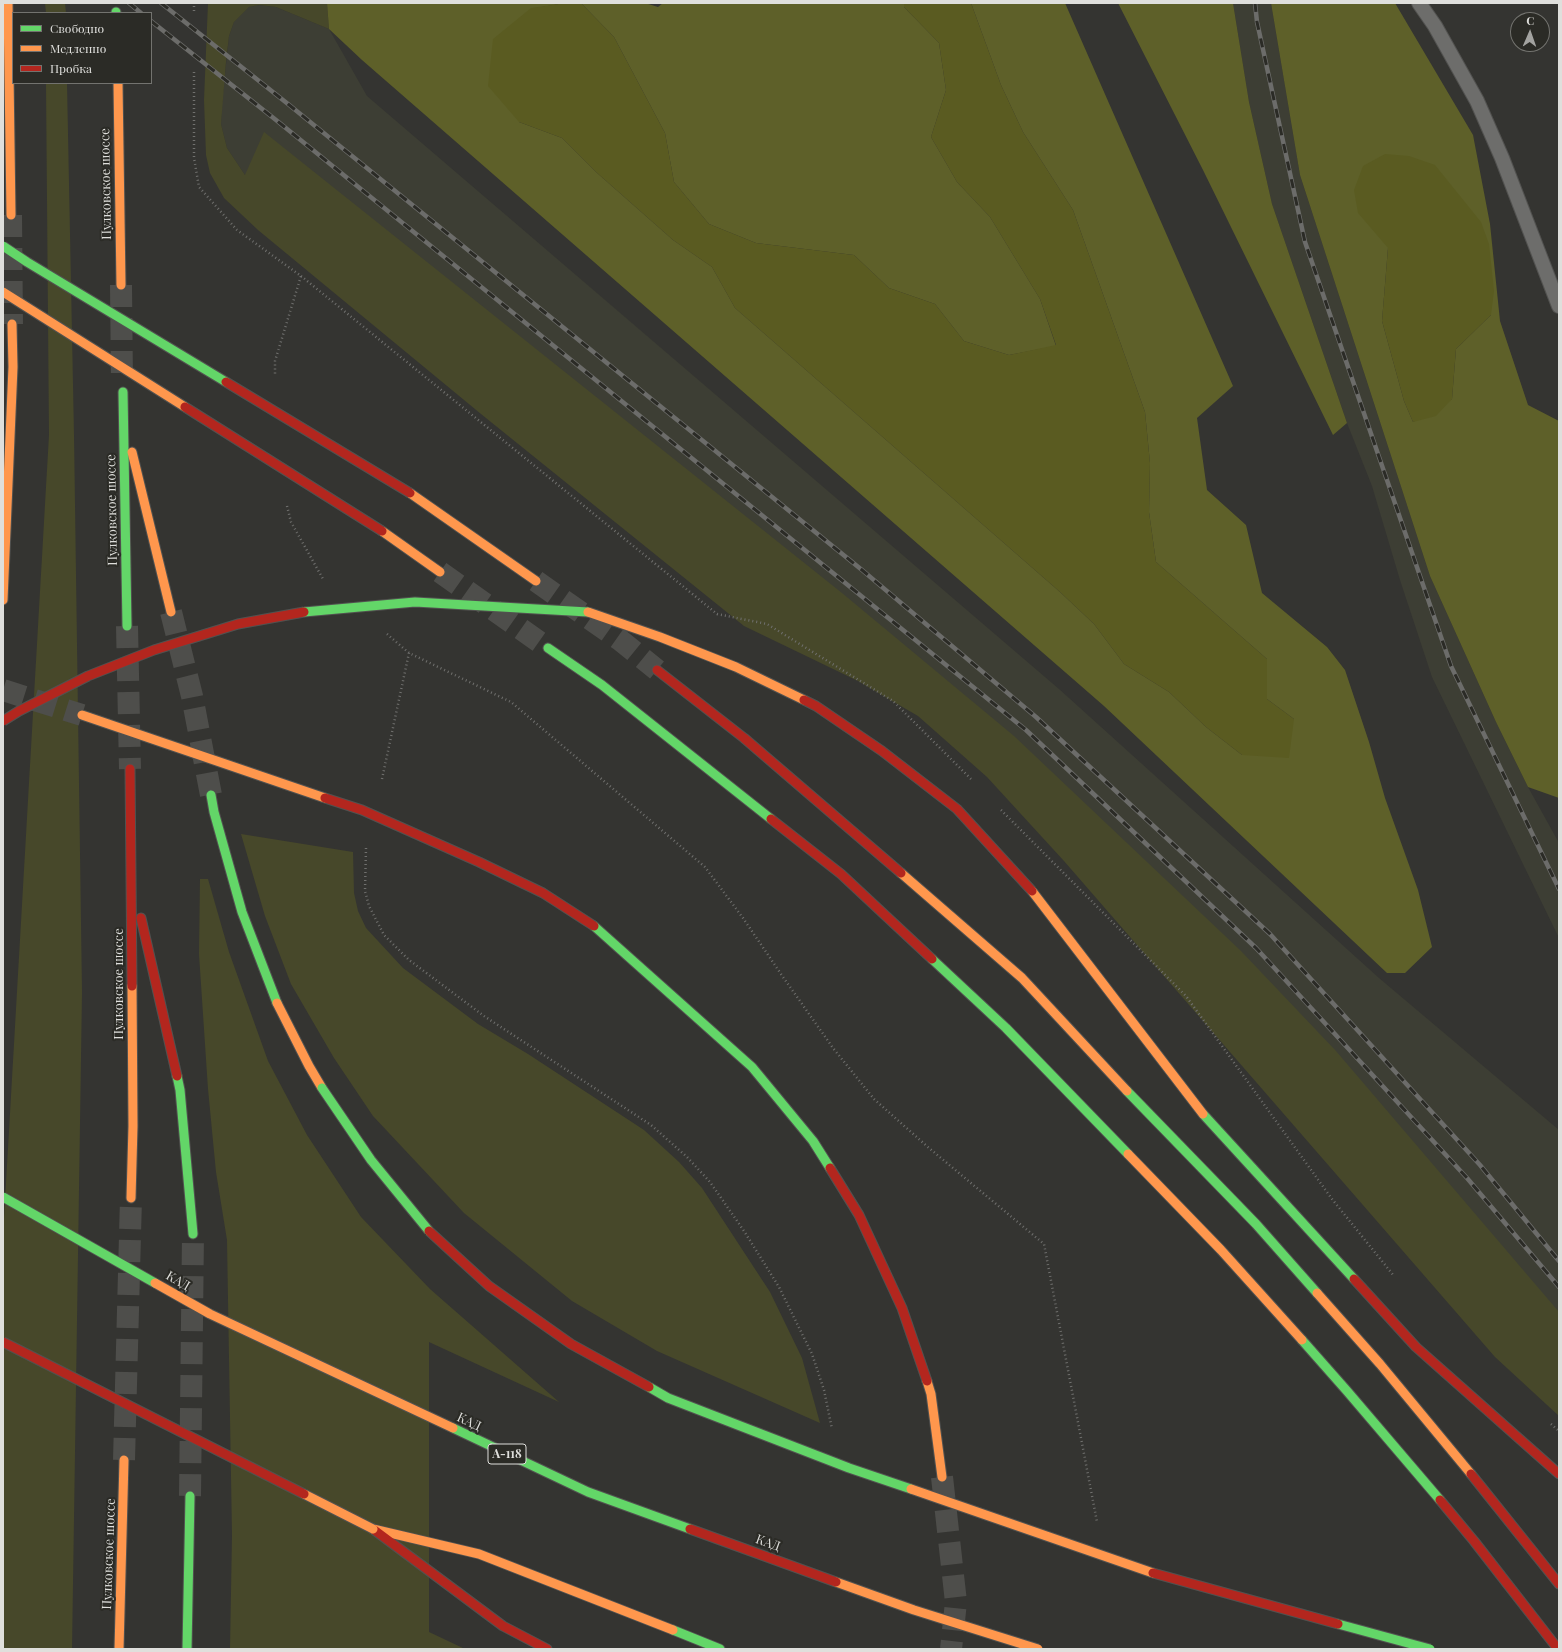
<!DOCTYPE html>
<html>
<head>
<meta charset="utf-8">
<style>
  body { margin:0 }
  #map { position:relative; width:1562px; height:1652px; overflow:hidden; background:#343431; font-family:"Playfair Display",serif }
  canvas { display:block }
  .frame { position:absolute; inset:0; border:4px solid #dfdfdc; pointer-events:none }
  .legend { position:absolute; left:12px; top:12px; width:140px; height:72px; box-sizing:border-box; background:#2b2b26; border:1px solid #73736f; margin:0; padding:5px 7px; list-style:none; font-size:12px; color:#dfdfdc }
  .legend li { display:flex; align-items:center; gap:8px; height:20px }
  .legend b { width:20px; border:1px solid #73736f }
  .north { position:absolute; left:1510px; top:12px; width:40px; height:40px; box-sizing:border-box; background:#2b2b26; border:1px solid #73736f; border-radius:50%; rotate:2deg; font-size:11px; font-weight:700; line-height:16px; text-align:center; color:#dfdfdc }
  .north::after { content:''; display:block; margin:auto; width:14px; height:18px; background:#a3a3a0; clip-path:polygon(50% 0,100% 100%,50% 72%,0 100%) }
</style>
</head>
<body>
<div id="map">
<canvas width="1562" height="1652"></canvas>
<div class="frame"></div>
<ul class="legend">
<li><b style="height:5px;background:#63d668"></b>Свободно</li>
<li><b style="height:5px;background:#ff974d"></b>Медленно</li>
<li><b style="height:5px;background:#b3261e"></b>Пробка</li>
</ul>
<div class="north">С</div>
</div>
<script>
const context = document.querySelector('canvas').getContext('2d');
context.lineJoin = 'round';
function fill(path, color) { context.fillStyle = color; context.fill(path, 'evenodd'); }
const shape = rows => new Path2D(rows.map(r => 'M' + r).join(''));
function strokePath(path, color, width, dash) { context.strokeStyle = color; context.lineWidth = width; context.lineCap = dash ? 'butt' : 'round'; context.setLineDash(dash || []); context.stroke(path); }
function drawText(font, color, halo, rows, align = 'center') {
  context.font = font + ' "Playfair Display",serif'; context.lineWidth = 4; context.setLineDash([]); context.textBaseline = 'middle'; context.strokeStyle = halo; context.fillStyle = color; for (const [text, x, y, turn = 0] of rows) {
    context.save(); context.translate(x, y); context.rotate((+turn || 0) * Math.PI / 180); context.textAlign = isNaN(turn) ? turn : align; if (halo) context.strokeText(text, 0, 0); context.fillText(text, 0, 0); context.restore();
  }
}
fill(shape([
  [1233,3,1271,3,1300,175,1430,576,1496,722,1528,787,1559,843,1559,938,1432,677,1400,580,1372,486,1347,423,1272,204,1249,102],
  [259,5,276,7,329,29,367,96,1059,689,1379,978,1559,1130,1559,1389,926,706,245,175,227,148,221,124,222,102,229,36,234,22,249,7]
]), '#3d3e34');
fill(shape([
  [45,3,65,3,66,13,46,13],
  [208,3,327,3,329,29,276,7,259,5,249,7,234,22,229,36,226,62,221,124,227,148,245,175,264,132,842,593,1014,736,1241,951,1336,1051,1559,1312,1559,1416,1495,1357,1064,861,987,777,918,716,858,681,744,626,481,414,258,230,224,198,210,173,206,155,204,100],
  [46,83,67,83,74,435,82,992,72,1649,3,1649,3,1235,49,435],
  [241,834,353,852,354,893,358,911,366,928,403,968,478,1024,528,1054,644,1130,679,1162,702,1188,770,1292,802,1358,820,1423,657,1351,572,1301,464,1213,373,1116,334,1058,291,984,265,916],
  [200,879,208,879,229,952,268,1061,307,1135,361,1217,430,1289,559,1402,429,1342,429,1632,465,1649,230,1649,232,1535,227,1240,216,1172,208,1089,199,954]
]), '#47482a');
fill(shape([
  [327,3,565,3,531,9,519,122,562,138,596,172,673,240,712,267,735,308,1060,592,1094,624,1124,664,1169,692,1206,727,1242,755,1294,719,1267,699,1267,659,1156,562,1149,512,1150,463,1145,412,1073,210,1023,132,1001,85,971,3,1065,3,1233,386,1197,418,1207,490,1246,525,1262,593,1327,647,1345,670,1369,742,1385,798,1418,890,1432,947,1405,973,1387,973,1104,706,362,60,329,29],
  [581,3,645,3,658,7,663,3,904,3,904,7,939,43,946,90,931,137,957,182,990,217,1040,299,1056,346,1009,355,964,341,935,304,889,288,854,255,756,243,709,224,674,182,665,133,614,37],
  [1118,3,1233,3,1249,102,1272,204,1347,423,1333,435,1203,170],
  [1271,3,1395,3,1473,135,1490,224,1500,321,1528,405,1559,421,1559,798,1528,787,1496,722,1430,576,1300,175],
  [1388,248,1491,315,1456,349,1452,399,1413,422,1404,401,1382,321]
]), '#5e6029');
fill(shape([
  [565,3,581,3,614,37,665,133,674,182,709,224,756,243,854,255,889,288,935,304,964,341,1009,355,1056,345,1040,299,990,217,957,182,931,137,946,90,939,43,904,7,904,3,971,3,1001,85,1023,132,1073,210,1145,412,1150,463,1149,512,1156,562,1267,659,1267,699,1294,719,1289,758,1242,755,1206,727,1169,692,1124,664,1094,624,1060,592,735,308,712,267,673,240,596,172,562,138,519,122,488,86,493,39,531,8],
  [1385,154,1409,156,1435,165,1481,222,1489,244,1494,291,1491,315,1456,349,1452,399,1436,416,1413,422,1404,401,1382,321,1388,248,1358,213,1354,190,1363,166]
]), '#5a5b21');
strokePath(shape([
  [11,215,12,324],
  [121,285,122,383],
  [171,612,192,696,211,795],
  [127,626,130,769],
  [124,1460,131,1198],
  [190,1496,193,1234]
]), '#4e4e4b', 22, [22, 11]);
strokePath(shape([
  [440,572,548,648],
  [536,581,620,640,657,670],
  [3,690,82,715],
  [942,1477,956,1602,951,1649]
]), '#4e4e4b', 22, [22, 11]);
const lane = shape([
  [1419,3,1435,26,1477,101,1502,158,1559,306]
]);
const fast = shape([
  [116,12,116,13],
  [123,392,127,626],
  [548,648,602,685,771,819],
  [211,795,214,812,242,912,277,1003],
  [594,926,752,1067,813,1141,830,1168],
  [932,959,1006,1028,1128,1154],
  [177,1076,180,1090,193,1234],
  [1127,1091,1256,1224,1317,1293],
  [1203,1114,1354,1279],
  [1302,1340,1347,1391,1440,1500],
  [673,1630,720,1649],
  [187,1649,190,1496]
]);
const slow = shape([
  [8,3,11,215],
  [118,83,121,285],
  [132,452,171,612],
  [410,493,536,581],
  [382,531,440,572],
  [3,600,13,367,12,324],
  [901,873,1022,978,1127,1091],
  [277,1003,309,1066,322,1088],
  [1128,1154,1221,1250,1302,1340],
  [131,1198,133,1126,132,986],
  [1317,1293,1380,1364,1471,1474],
  [927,1381,931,1394,942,1477],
  [373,1529,479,1554,673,1630],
  [119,1649,124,1460]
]);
const jam = shape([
  [657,670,744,738,901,873],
  [130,769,132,986],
  [771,819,841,874,932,959],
  [141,918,177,1076],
  [830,1168,859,1215,902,1308,927,1381],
  [1354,1279,1416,1347,1559,1474],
  [1471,1474,1559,1584],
  [1440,1500,1474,1541,1558,1649],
  [373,1529,503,1626,547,1649]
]);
strokePath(lane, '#525250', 16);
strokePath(fast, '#525250', 11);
strokePath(slow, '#525250', 11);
strokePath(jam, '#525250', 11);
strokePath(shape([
  [194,11,194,3],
  [194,72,194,158,199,187,237,230,301,276,275,361,275,376],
  [301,276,717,614,767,624,893,701,971,779],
  [287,506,291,522,323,579],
  [387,634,409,653,511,702,705,867,743,918,783,977,833,1048,874,1099,929,1148,1044,1244,1097,1522],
  [382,779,409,653],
  [1001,810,1186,996,1332,1199,1394,1276],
  [366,848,365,891,369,906,384,935,409,960,484,1016,651,1125,687,1157,710,1182,744,1231,779,1287,812,1354,824,1390,832,1429],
  [1551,1424,1559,1431]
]), '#70706e', 2.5, [1, 3]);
strokePath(lane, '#6d6d6b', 14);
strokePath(fast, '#63d668', 9);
strokePath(slow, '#ff974d', 9);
strokePath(jam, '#b3261e', 9);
const rail = shape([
  [129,3,141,13],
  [161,3,288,104,862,570,1036,717,1270,934,1480,1165,1559,1261],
  [1255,3,1257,22,1305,242,1451,666,1559,889],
  [151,21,276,120,1026,730,1256,948,1467,1178,1559,1287]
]);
strokePath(rail, '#6c6c6a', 4.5);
strokePath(rail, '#2b2b26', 3, [9]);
const fastBridge = shape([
  [3,246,27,262,226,382],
  [304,612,415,602,588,612],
  [322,1088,371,1160,429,1231],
  [3,1197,155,1283],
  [649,1387,668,1398,849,1468,911,1489],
  [453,1428,588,1492,690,1529],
  [1338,1624,1430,1649]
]);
const slowBridge = shape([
  [3,292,185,407],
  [588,612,660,637,736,667,804,700],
  [82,715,325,798],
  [1032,891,1203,1114],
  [155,1283,210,1314,453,1428],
  [911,1489,1153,1573],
  [304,1494,373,1529],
  [836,1582,914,1610,1038,1649]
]);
const jamBridge = shape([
  [226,382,410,493],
  [185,407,382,531],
  [804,700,816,706,882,751,957,809,1032,891],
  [3,721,19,711,88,676,154,650,238,624,304,612],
  [325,798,362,810,479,862,543,893,594,926],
  [429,1231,489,1286,571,1344,649,1387],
  [3,1342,304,1494],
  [690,1529,836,1582],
  [1153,1573,1338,1624]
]);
strokePath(fastBridge, '#525250', 11, []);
strokePath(slowBridge, '#525250', 11, []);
strokePath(jamBridge, '#525250', 11, []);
strokePath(fastBridge, '#63d668', 9);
strokePath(slowBridge, '#ff974d', 9);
strokePath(jamBridge, '#b3261e', 9);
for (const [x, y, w] of [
  [507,1454,38]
]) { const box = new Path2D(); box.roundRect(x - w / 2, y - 10, w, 20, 3); context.fillStyle = '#2b2b26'; context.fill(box); strokePath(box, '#dfdfdc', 1); }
drawText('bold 12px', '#dfdfdc', null, [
  ["А-118",507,1454]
]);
drawText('13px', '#dfdfdc', '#2b2b26', [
  ["Пулковское шоссе",106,184,-91],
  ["Пулковское шоссе",112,510,-91],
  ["Пулковское шоссе",119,984,-90],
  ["КАД",178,1281,30],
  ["КАД",469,1422,25],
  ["КАД",768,1543,20],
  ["Пулковское шоссе",109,1554,-88]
]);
</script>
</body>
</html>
